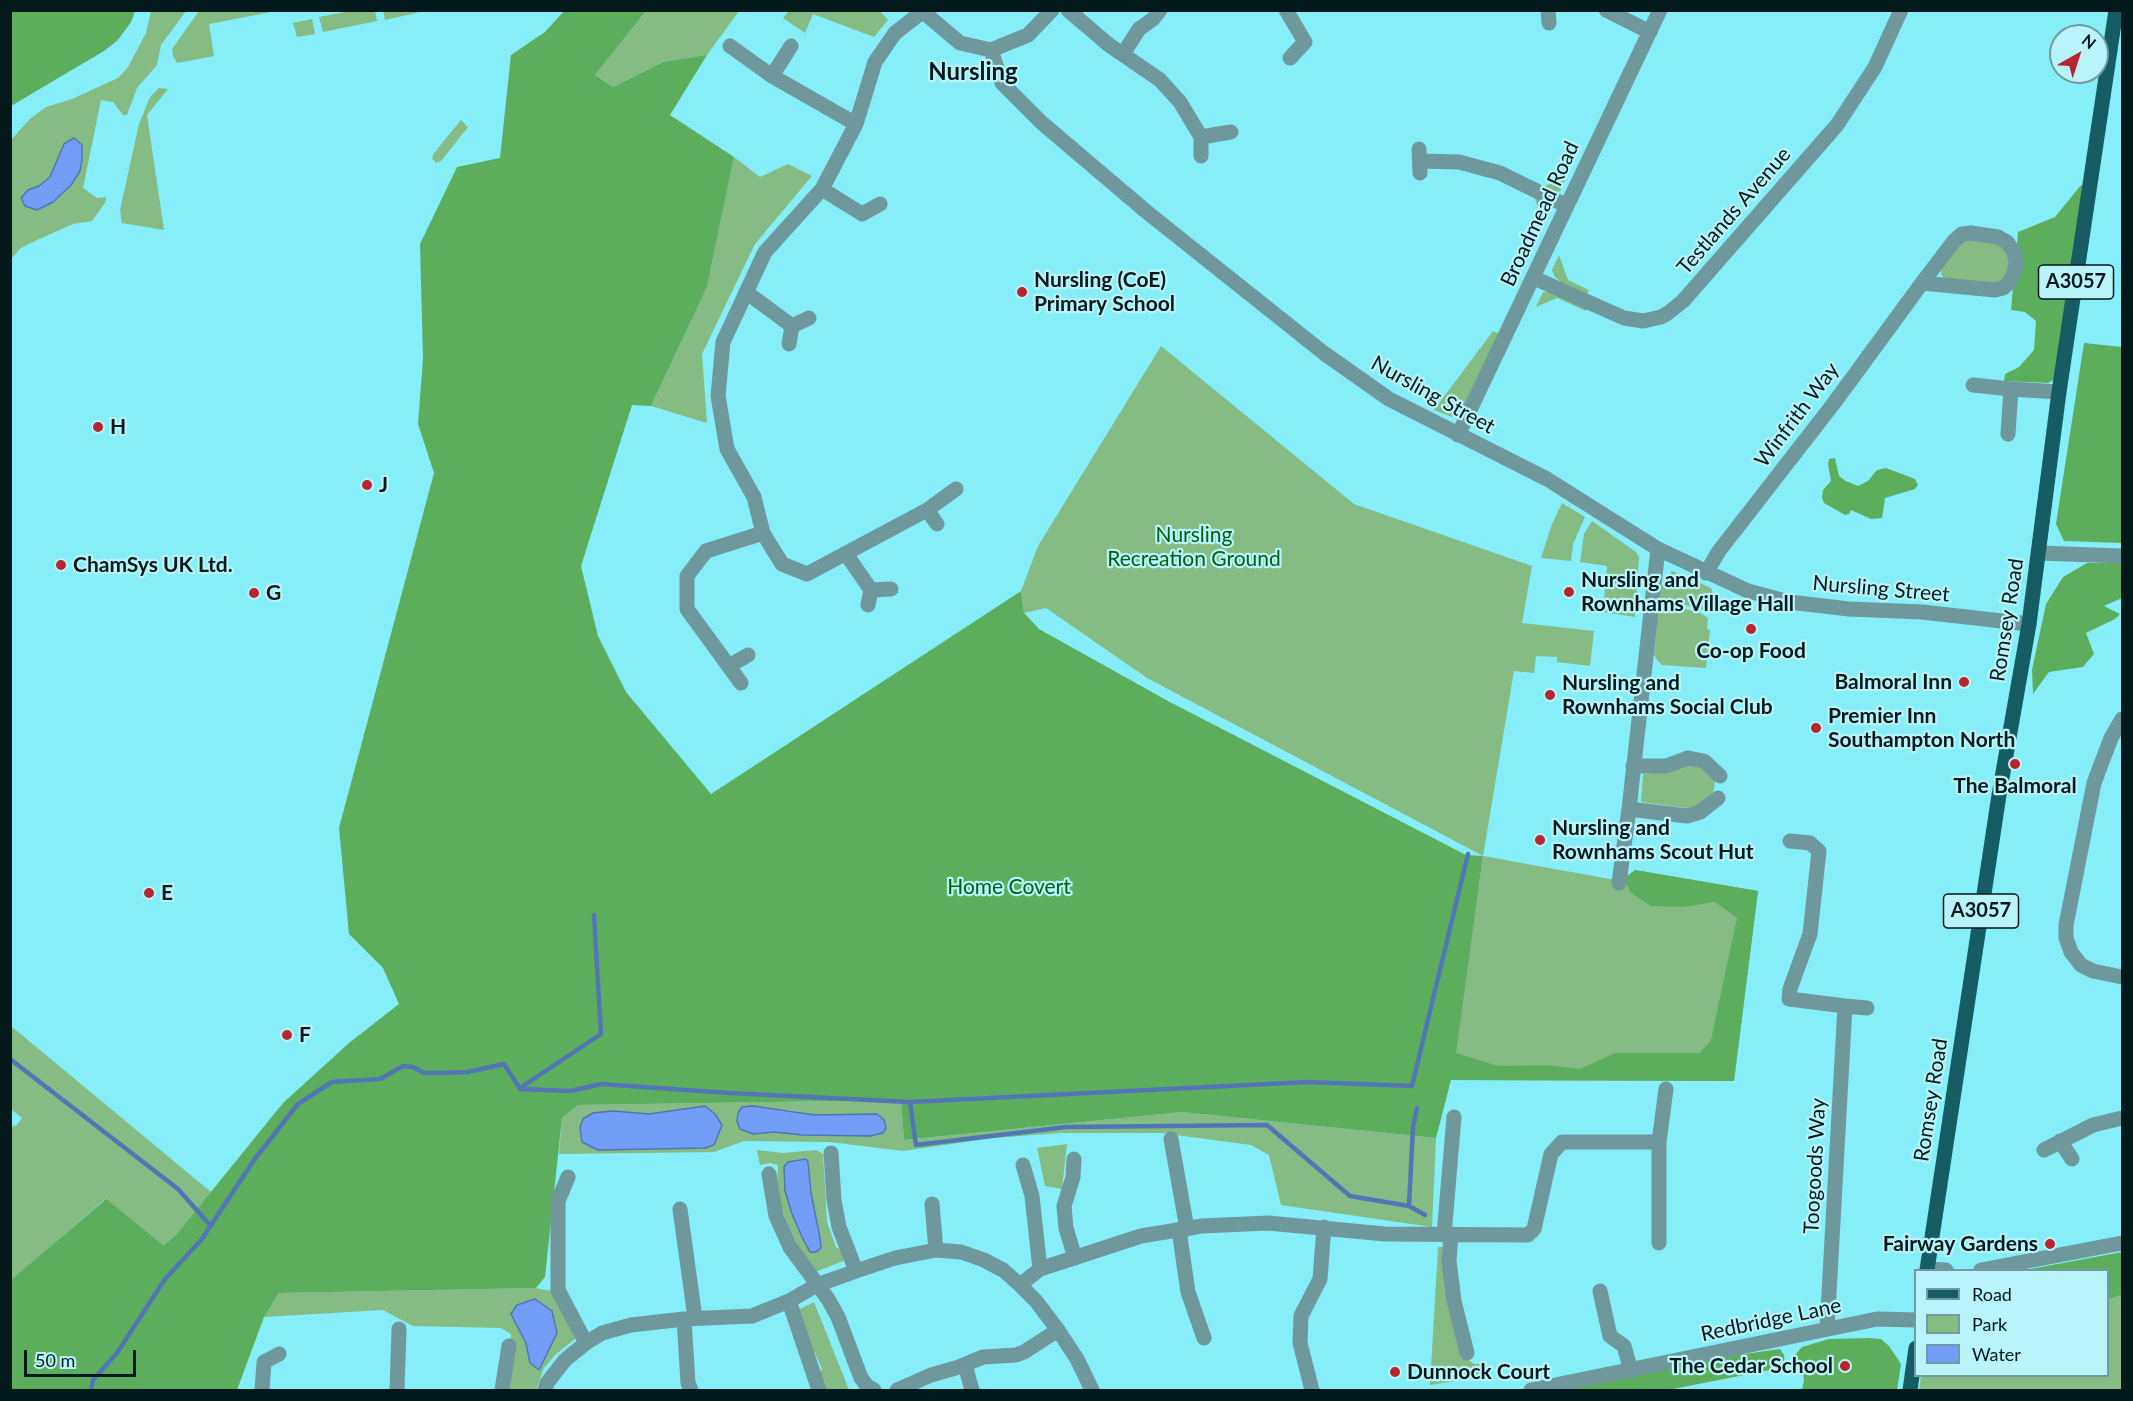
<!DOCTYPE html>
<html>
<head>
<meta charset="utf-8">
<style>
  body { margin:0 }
  #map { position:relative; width:2133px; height:1401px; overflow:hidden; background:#85eef8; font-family:Lato,sans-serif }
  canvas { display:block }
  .frame { position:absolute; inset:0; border:12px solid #03191b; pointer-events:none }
  .legend { position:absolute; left:1914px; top:1269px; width:195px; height:108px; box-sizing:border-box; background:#b9f4fa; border:2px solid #709ca1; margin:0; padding:8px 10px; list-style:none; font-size:18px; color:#03191b }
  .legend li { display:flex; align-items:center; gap:12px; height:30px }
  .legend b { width:30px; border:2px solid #709ca1 }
  .north { position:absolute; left:2049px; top:24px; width:60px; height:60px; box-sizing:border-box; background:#b9f4fa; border:2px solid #709ca1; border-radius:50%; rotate:39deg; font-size:16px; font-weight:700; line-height:24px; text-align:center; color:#03191b }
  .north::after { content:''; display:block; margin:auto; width:21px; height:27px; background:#b7262e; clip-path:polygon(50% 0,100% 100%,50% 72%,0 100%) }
  .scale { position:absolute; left:24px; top:1350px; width:112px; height:27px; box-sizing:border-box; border:3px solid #03191b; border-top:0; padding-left:8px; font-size:18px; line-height:21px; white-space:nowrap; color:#03191b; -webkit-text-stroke:4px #b9f4fa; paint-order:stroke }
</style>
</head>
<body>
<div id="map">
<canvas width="2133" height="1401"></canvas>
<div class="frame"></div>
<ul class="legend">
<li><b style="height:8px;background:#165d63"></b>Road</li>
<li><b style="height:16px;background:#84bc83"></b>Park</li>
<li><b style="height:16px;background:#739ef8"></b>Water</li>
</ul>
<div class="north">N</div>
<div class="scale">50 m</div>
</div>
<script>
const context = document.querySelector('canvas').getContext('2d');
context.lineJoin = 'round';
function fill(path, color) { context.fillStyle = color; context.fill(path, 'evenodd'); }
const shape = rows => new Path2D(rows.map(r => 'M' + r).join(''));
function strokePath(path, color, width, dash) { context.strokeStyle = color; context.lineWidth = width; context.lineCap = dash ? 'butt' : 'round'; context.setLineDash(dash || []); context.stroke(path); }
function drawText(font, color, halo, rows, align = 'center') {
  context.font = font + ' Lato,sans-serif'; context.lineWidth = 4.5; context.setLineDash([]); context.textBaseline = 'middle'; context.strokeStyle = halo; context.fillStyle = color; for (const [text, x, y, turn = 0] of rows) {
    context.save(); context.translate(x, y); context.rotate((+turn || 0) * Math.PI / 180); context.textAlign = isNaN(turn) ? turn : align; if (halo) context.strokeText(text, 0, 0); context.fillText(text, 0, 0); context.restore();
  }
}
fill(shape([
  [383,10,425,10,425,11,385,20],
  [879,10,888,20,874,37,813,14,805,33,783,18,789,11],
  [151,11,186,11,161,45,157,65,137,88,127,115,123,115,113,102,101,100,83,188,97,198,106,197,105,203,92,221,73,224,37,240,21,248,11,259,11,140,30,119,46,107,72,99,118,78,128,67,146,33],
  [199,11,277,10,277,11,209,24,214,56,177,63,173,56,172,49],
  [350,11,375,11,377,21,323,32,319,17],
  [646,11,739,11,707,55,663,62,613,87,595,75],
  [312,19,315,34,297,37,293,23],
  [159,88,168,89,147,115,164,230,122,223,120,210,139,124,150,97],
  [461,120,468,127,441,161,436,163,432,158,434,153],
  [734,157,760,177,788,164,812,176,755,244,702,354,707,423,651,406,707,287],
  [1566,177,1560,191,1552,193,1540,188],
  [1534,195,1542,200,1550,211,1543,227],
  [1969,240,1999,244,2009,252,2009,275,1996,286,1945,280,1941,274,1942,267,1962,242],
  [1559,255,1568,280,1589,290,1587,294,1562,283,1555,277,1552,270],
  [1543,292,1549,292,1588,307,1586,311,1557,298,1536,307],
  [1493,331,1500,334,1464,408,1452,417,1434,410],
  [1161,346,1354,504,1532,566,1522,623,1594,631,1590,666,1557,662,1557,657,1536,656,1534,673,1514,671,1483,856,1621,881,1635,870,1758,891,1734,1081,1451,1080,1483,856,1147,678,1046,608,1024,613,1021,591,1038,546],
  [1562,503,1585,517,1573,544,1571,561,1541,558,1552,524],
  [1592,521,1636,552,1639,557,1635,617,1603,612,1607,566,1580,562,1584,534],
  [1672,571,1711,588,1718,609,1704,610,1660,598,1661,587],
  [1659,602,1700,613,1708,618,1707,629,1710,630,1706,668,1662,665,1658,661,1654,655],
  [1698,763,1715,777,1714,791,1697,806,1685,808,1641,802,1643,774,1658,773,1686,764],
  [11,1026,211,1192,176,1235,162,1245,105,1199,11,1281,11,1129,14,1125,16,1126,22,1118,11,1109],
  [901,1100,904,1140,1182,1112,1436,1138,1432,1227,1281,1205,1269,1155,1251,1145,1161,1133,1061,1133,993,1138,903,1151,830,1142,744,1141,714,1152,559,1154,562,1118,578,1105],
  [705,1106,580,1128,613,1111,649,1114],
  [789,1110,815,1115,877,1114,884,1120,886,1128,883,1133,870,1136,803,1135,774,1132,753,1134],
  [1067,1144,1062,1189,1045,1186,1037,1148],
  [757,1150,783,1153,816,1150,823,1154,827,1222,836,1247,843,1251,846,1260,815,1272,797,1244,784,1215,777,1191,778,1165,770,1163,760,1165],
  [808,1162,811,1193,820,1238,792,1214,785,1191,784,1167],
  [1438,1247,1442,1247,1448,1304,1462,1355,1474,1364,1484,1363,1488,1376,1430,1385],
  [535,1288,552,1291,576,1338,555,1355,544,1368,536,1390,510,1390,511,1334,501,1328,413,1326,383,1310,264,1317,279,1293],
  [2122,1295,2122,1390,1919,1390,1921,1376,2108,1376,2108,1299],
  [814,1302,849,1390,823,1390,818,1376,822,1369,815,1353,809,1353,796,1311]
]), '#84bc83');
fill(shape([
  [11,10,135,10,135,11,131,22,118,40,104,51,11,106],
  [564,11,646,11,595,75,613,87,663,62,707,55,670,115,734,157,707,287,651,406,632,405,581,566,598,636,626,692,711,794,1021,591,1024,613,1039,629,1168,701,1466,855,1483,856,1456,1053,1498,1066,1546,1065,1580,1069,1615,1053,1700,1053,1711,1040,1737,918,1715,902,1683,907,1651,906,1631,893,1624,879,1635,870,1758,891,1734,1081,1451,1080,1436,1138,1182,1112,904,1140,901,1100,578,1105,562,1118,545,1277,536,1288,279,1293,264,1317,237,1390,11,1390,10,1281,106,1199,163,1245,176,1235,283,1103,349,1043,399,1004,383,968,349,934,339,828,434,473,418,424,423,359,420,244,457,167,500,158,511,55,545,32],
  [2081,185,2085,190,2055,379,2048,383,2004,381,2005,374,2019,367,2034,350,2036,321,2025,312,2011,310,2018,232,2055,217],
  [2084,343,2122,347,2122,543,2064,541,2056,524],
  [1835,458,1839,476,1846,481,1858,486,1868,481,1877,470,1886,468,1915,479,1918,485,1915,489,1885,498,1882,518,1871,519,1851,510,1849,514,1845,515,1824,503,1822,498,1823,490,1831,481,1828,464,1829,459],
  [2087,563,2122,563,2122,598,2104,606,2120,614,2115,619,2086,633,2094,654,2083,667,2049,672,2033,694,2032,670,2046,604,2063,577],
  [2122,1252,2122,1295,2108,1299,2108,1270,2025,1270],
  [1869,1338,1881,1339,1889,1346,1901,1364,1897,1390,1802,1390,1804,1380,1803,1374,1794,1365,1795,1355,1802,1347,1829,1339],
  [1780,1349,1784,1355,1785,1367,1668,1390,1558,1390,1702,1360]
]), '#5cae5d');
const water = shape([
  [74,138,82,145,82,159,80,171,71,185,53,202,37,210,25,206,21,198,28,190,39,186,50,177,64,144,74,138],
  [705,1106,715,1114,722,1125,714,1145,705,1148,598,1150,582,1142,580,1128,583,1119,593,1113,613,1111,649,1114,705,1106],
  [753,1106,815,1115,877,1114,884,1120,886,1128,883,1133,870,1136,803,1135,774,1132,753,1134,740,1129,737,1121,738,1113,742,1107,753,1106],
  [806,1159,808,1162,811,1193,820,1238,821,1248,816,1252,810,1252,803,1239,792,1214,785,1191,784,1167,788,1162,806,1159],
  [535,1299,552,1311,557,1333,539,1370,530,1363,526,1343,511,1314,517,1305,535,1299]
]);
fill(water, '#739ef8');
strokePath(water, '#5176b6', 1.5);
strokePath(shape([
  [10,1059,178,1189,210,1225],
  [520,1088,601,1034,594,915],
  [910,1102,916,1145,1066,1127,1267,1125,1350,1196,1409,1206,1413,1127,1417,1108],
  [1409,1206,1425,1215],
  [91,1390,93,1380,117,1353,165,1279,202,1239,254,1160,298,1104,332,1082,380,1079,403,1066,413,1067,424,1073,439,1073,468,1072,504,1064,520,1089,571,1091,601,1084,729,1093,910,1102,1308,1082,1412,1086,1468,854]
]), '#5176b6', 4.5);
strokePath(shape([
  [921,10,960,43,991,50],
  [1068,10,1109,45,1160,80,1180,102,1201,137,1201,156],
  [1286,10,1305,42],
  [1548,10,1549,23],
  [1606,10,1650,32],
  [922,12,895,33,875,62,856,124,822,189,765,252,723,342,718,396,727,449,754,497,763,533,782,564,807,574,927,510,956,489],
  [730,46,772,76],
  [791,46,772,76,856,124],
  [991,50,1002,83,1042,123,1148,213,1325,354,1389,399,1547,479,1658,549,1748,591,1789,602,1849,609,1922,612,2029,624],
  [991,50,1028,35,1052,10],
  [1123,54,1139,29,1153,19,1160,10],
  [1290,58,1305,42],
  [1201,137,1231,132],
  [1419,149,1420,173],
  [1420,161,1459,162,1500,173,1567,206],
  [822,189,862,214,880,204],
  [1534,278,1624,318,1643,321,1661,317,1668,313,1683,301,1837,125,1875,67,1901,10],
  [746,292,792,326,789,344],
  [792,326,809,318],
  [1973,385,2011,389],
  [2008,434,2011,389,2059,392],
  [1458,435,1660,10],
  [927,510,937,524],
  [2039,553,2122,556],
  [846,554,871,590,891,589],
  [1706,573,1719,551,1834,403,1922,283,1954,241,1962,234,1971,233,1998,237,2007,242,2014,252,2016,263,2014,273,2009,283,2003,288,1995,290,1922,283],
  [868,605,871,590],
  [729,666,748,655],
  [741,683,687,609,687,576,706,551,763,533],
  [2122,719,2111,738,2094,783,2066,925,2066,938,2071,952,2081,965,2093,971,2122,977],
  [1633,766,1666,766,1688,758,1704,761,1720,776],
  [1629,809,1658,549],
  [1790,841,1810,843,1819,851,1810,934,1790,989,1789,999,1845,1006,1827,1329],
  [1619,883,1629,809,1687,816,1700,812,1718,798],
  [1845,1006,1867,1008],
  [1171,1139,1187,1229],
  [2060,1141,2072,1159],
  [1659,1142,1666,1089],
  [2044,1150,2093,1125,2122,1118],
  [831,1153,834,1200,839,1227,856,1271],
  [1074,1159,1073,1177,1064,1206,1066,1228,1075,1258],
  [1023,1165,1032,1196,1040,1269],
  [769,1174,776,1216,790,1247,828,1299,838,1317,861,1378,867,1386,874,1390],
  [568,1177,558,1201,558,1290,586,1343],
  [932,1204,936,1250],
  [680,1209,695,1318],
  [1179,1230,1188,1292,1204,1338],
  [1451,1234,1449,1261,1454,1301,1467,1353],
  [1444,1235,1454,1117],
  [1020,1285,1040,1269,1141,1236,1202,1226,1268,1223,1385,1234,1528,1235,1534,1229,1551,1154,1562,1142,1659,1142,1659,1243],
  [1600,1291,1610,1336,1624,1346,1631,1371],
  [789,1301,819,1390],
  [684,1319,688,1383,691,1390],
  [965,1365,972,1390],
  [262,1390,264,1362,279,1354],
  [397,1390,399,1329],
  [502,1390,509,1346],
  [545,1390,547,1383,565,1360,586,1343,602,1333,631,1325,684,1319,752,1316,789,1301,817,1285,856,1271,895,1258,936,1250,961,1252,984,1260,1003,1270,1020,1285,1036,1301,1058,1330,1077,1359,1092,1390],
  [897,1390,931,1375,959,1367,983,1357,1016,1355,1024,1352,1058,1330],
  [1312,1390,1300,1343,1301,1316,1320,1279,1324,1227],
  [1531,1390,1877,1319,1916,1320]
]), '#6f989c', 15);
strokePath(shape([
  [1927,1269,1946,1270],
  [1981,1270,2122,1243]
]), '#6f989c', 15);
strokePath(shape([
  [1927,1270,1999,795,2029,624,2059,392,2116,10],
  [1910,1390,1916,1348]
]), '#165d63', 15);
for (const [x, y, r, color] of [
  [1022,292,6,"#b7262e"],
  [98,427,6,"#b7262e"],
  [367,485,6,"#b7262e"],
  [61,565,6,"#b7262e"],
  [1569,592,6,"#b7262e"],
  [254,593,6,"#b7262e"],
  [1751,629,6,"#b7262e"],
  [1964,682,6,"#b7262e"],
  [1550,695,6,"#b7262e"],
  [1816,728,6,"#b7262e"],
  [2015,764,6,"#b7262e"],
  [1540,840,6,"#b7262e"],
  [149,893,6,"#b7262e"],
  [287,1035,6,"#b7262e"],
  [2050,1244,6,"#b7262e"],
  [1845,1366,6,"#b7262e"],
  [1395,1372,6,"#b7262e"]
]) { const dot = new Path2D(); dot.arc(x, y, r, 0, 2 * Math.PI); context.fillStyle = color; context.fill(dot); strokePath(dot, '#b9f4fa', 2); }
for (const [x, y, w] of [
  [2076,282,75],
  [1981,911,75]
]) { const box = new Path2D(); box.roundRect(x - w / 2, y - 17, w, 34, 4.5); context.fillStyle = '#b9f4fa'; context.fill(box); strokePath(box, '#03191b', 1.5); }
drawText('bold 20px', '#03191b', null, [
  ["A3057",2076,282],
  ["A3057",1981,911]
]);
drawText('21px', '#03191b', '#b9f4fa', [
  ["Testlands Avenue",1734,211,-49],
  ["Broadmead Road",1540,214,-65],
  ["Nursling Street",1433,395,29],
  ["Winfrith Way",1797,415,-53],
  ["Nursling Street",1881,589,5],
  ["Romsey Road",2007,620,-81],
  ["Romsey Road",1931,1100,-81],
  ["Toogoods Way",1815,1166,-87],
  ["Redbridge Lane",1771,1320,-12]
]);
drawText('bold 21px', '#03191b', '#b9f4fa', [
  ["Nursling (CoE)",1034,280],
  ["Primary School",1034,304],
  ["H",110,427],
  ["J",379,485],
  ["ChamSys UK Ltd.",73,565],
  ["Nursling and",1581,580],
  ["Rownhams Village Hall",1581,604],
  ["G",266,593],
  ["Co-op Food",1751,651,"center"],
  ["Balmoral Inn",1952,682,"right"],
  ["Nursling and",1562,683],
  ["Rownhams Social Club",1562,707],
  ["Premier Inn",1828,716],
  ["Southampton North",1828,740],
  ["The Balmoral",2015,786,"center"],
  ["Nursling and",1552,828],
  ["Rownhams Scout Hut",1552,852],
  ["E",161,893],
  ["F",299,1035],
  ["Fairway Gardens",2038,1244,"right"],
  ["The Cedar School",1833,1366,"right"],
  ["Dunnock Court",1407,1372]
], 'left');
drawText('21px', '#006011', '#b9f4fa', [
  ["Nursling",1194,535],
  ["Recreation Ground",1194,559],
  ["Home Covert",1009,887]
]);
drawText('bold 24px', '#03191b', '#b9f4fa', [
  ["Nursling",973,72]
]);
</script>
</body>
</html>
